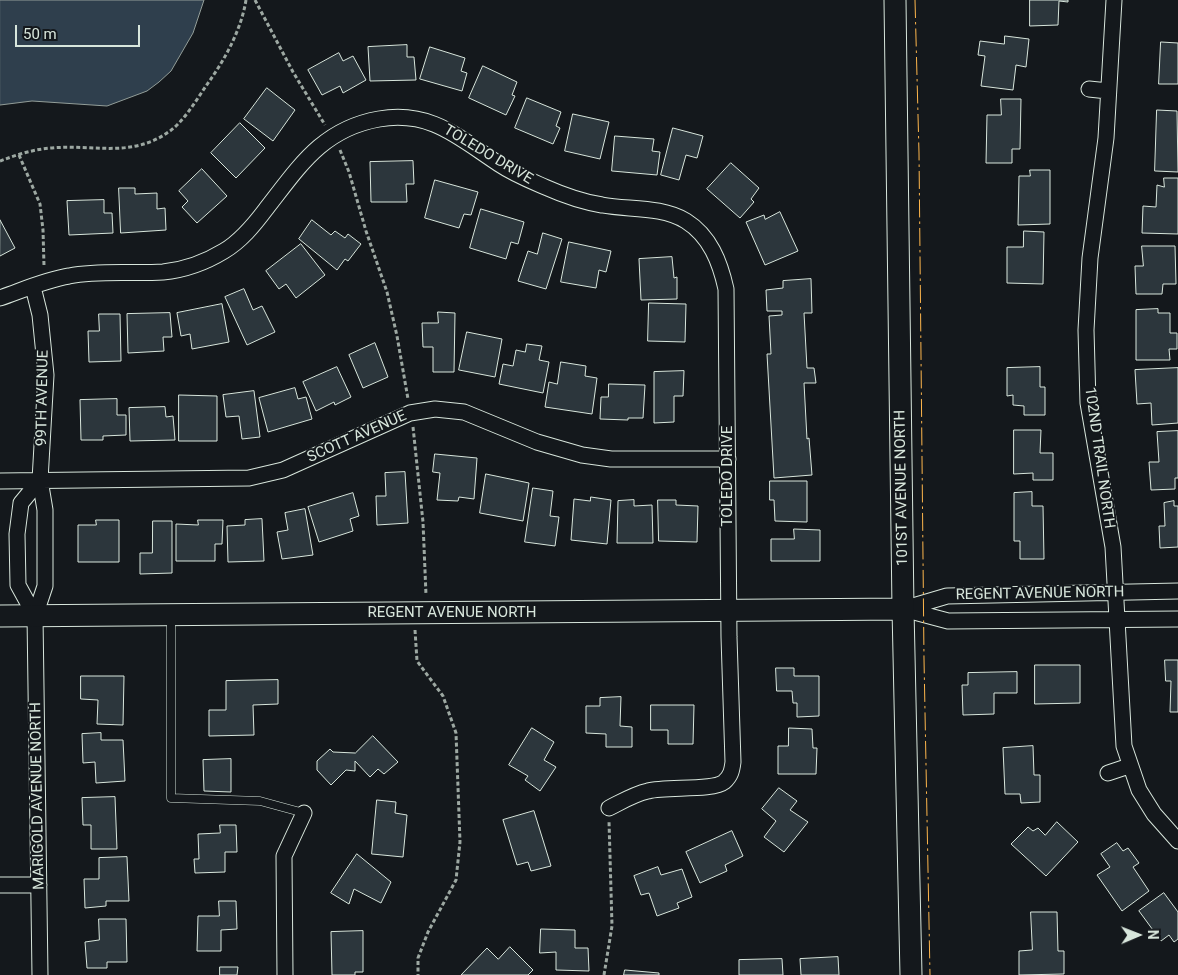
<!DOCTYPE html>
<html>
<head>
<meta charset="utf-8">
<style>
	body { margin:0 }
	#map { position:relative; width:1178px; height:975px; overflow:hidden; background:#14181c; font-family:Roboto,sans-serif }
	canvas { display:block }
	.north { position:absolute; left:1113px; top:910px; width:50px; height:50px; -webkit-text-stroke:4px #14181c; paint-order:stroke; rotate:89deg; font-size:14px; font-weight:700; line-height:20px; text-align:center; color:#d8e6dc }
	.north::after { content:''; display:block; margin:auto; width:18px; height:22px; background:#d8e6dc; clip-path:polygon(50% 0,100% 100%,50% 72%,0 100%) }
	.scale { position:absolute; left:15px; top:25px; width:125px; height:22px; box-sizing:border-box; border:2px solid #d8e6dc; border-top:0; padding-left:6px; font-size:15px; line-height:18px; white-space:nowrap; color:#d8e6dc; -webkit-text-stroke:4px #14181c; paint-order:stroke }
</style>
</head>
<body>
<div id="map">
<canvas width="1178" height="975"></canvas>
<div class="north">N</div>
<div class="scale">50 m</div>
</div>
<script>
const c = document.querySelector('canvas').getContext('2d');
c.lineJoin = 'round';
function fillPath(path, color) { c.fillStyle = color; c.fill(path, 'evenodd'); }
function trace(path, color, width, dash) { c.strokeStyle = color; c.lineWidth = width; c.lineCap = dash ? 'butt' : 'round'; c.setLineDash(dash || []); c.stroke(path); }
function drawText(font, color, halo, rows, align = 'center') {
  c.font = font + ' Roboto,sans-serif'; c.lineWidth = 4; c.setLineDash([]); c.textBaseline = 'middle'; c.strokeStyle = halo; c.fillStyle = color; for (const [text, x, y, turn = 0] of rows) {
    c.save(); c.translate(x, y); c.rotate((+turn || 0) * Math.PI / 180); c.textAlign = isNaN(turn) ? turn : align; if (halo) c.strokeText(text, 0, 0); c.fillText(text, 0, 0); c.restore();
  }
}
const water = new Path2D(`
	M0 0H204L193 33 171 71 159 82 147 91 107 106 32 101 0 105Z`);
fillPath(water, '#2f3f4d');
trace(water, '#939e99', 1);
const building = new Path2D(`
	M1030 0H1068V2L1059 1 1058 25 1030 26Z
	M1005 36 1029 39 1026 67 1016 65 1013 90 981 86 985 56 978 55 980 41 1004 44Z
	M1161 42 1178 43V84H1159Z
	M407 45V57H414L416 80 370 81 368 47Z
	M430 47 465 58 461 71 467 73 462 91 420 79Z
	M339 53 343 61 353 56 366 80 343 93 340 86 322 95 308 70Z
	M483 66 517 82 512 95 515 96 506 115 469 98Z
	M267 88 295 110 273 141 244 119Z
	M527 98 561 112 556 126 560 128 553 144 515 128Z
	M1001 99H1021L1020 149H1012V163H986L987 115H1001Z
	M1157 110 1177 111 1178 172 1155 171Z
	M573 114 609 122 600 159 565 151Z
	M240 123 265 148 236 178 211 153Z
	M673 128 703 136 697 158 686 155 679 180 661 175Z
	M615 136 654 139 652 151 660 152 657 175 612 171Z
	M413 161 414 184H406L407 202H371L370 162Z
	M731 163 759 188 751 199 754 202 740 218 707 189Z
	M202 169 227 196 197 223 182 207 188 201 179 191Z
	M1030 170H1050V224L1018 225 1019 176H1030Z
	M1164 178H1178V234L1142 233 1143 206 1156 207 1157 185 1164 187Z
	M435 180 478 192 471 215 464 214 459 228 425 218Z
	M119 188H135V194L157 193V209L165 208 166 230 121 233Z
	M104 200V213H112L113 233 69 235 67 201Z
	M481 209 524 222 518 244 511 242 506 259 470 248Z
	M780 212 798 251 765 265 746 222 764 215 765 219Z
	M0 220 15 248 0 256Z
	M312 220 331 235 335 231 345 238 348 234 361 244 348 261 345 259 337 270 299 239Z
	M1024 231 1044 232 1043 284 1007 283V247H1023Z
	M543 233 562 239 546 289 518 281 528 251 537 254Z
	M569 242 611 251 606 272 599 270 596 288 561 282Z
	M301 244 325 275 296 298 286 284 279 289 266 271Z
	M1142 246H1175L1176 284H1163L1162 294H1136L1135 266H1143Z
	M672 257 674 278 677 277V299L641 300 639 259Z
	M811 279 812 313H804L807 368H814L816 383H804L807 439 809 438 812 475 774 478 767 354H771L769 316 782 315V311H767L766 290 783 288V281Z
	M244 289 253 310 262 306 275 332 247 345 225 297Z
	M649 303 686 304 685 342 648 341Z
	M222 304 229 342 192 349 190 334 181 336 177 313Z
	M1158 309V313H1170V333H1177V349H1169L1170 360H1136V310Z
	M438 312 455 313 454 372H433V347H423L422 323H438Z
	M170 313 172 337H163L164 351 128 353 127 314Z
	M99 314H120L121 361 89 362 88 331H99Z
	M467 332 502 339 495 377 459 370Z
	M375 343 388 377 363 388 349 355Z
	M527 344 542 346 539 360 549 362 543 393 499 384 503 364 513 366 516 350 525 352Z
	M561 362 586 366 585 376 597 378 592 414 545 407 549 382 557 384Z
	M337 367 351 397 335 405 334 402 316 411 303 382Z
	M1040 367V387H1045V415H1024V406L1013 405V395L1007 396V368Z
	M1178 368V423L1152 425 1151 403 1137 404 1135 370Z
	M684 371 683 396H674V422L654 423V372Z
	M609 384 645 385 643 418H628V420L600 419 601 397H608Z
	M295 388 298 399 306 397 312 419 268 432 259 398Z
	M254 391 260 437 242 439 239 416 226 417 223 395Z
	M179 395 217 396V441H179Z
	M117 399V415H126V435L103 436V440H81L80 400Z
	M165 407 166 417 173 416 175 440 130 441 129 408Z
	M1014 430H1041L1040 453H1053V480H1033V473L1014 474Z
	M1178 431V478H1175V489L1151 490 1149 462H1159L1157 432Z
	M435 454 477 458 474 499 459 497 458 501 437 500 440 473 433 472Z
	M405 472 408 523 377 525 376 496H386L385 473Z
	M486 474 529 483 523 521 480 513Z
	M770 481H807V522L775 521 774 500H770Z
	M533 488 553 491 550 516 559 517 555 546 525 542Z
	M1032 492V506H1043L1044 559H1020V541H1014V493Z
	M353 493 359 516 350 519 353 531 319 542 308 507Z
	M591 497 611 500 607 544 571 540 574 499 590 501Z
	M634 500V506L652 505 653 543H617L618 501Z
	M658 500H676V505L698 506 697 542 659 541Z
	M1174 501V506H1178V547L1160 548 1159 526H1165L1164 503Z
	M305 509 313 555 282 559 277 532 288 530 285 513Z
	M262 519 264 561 228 562 227 526 245 525V520Z
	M96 520H119V562H78V525H96Z
	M198 520H223L222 544H215V561H176V524L198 525Z
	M153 521H172V573L140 574V553H152Z
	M794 529 820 530V561H771V539H794Z
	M1165 660H1178V712H1170L1171 681H1166Z
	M1035 665H1080V703L1035 704Z
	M776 668H794V676H819V716L797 717V703H793L792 691H777Z
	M1017 672V693H994V714L963 715 962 685H968V673Z
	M81 676H124L123 725 97 724 98 700 81 699Z
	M278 680V704L253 705 254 735 209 736V710H226V681Z
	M621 697 620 726 632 727V747H606V734L586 733V706H600V698Z
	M651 705H694L693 744H668V730H651Z
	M532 728 554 742 544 760 556 767 540 791 525 780 528 776 509 765Z
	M789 728 812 729 813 748H817L816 774H778V746H788Z
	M101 733V740H123L125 781 96 783 95 762 83 763 82 734Z
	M373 736 398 762 384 774 378 769 370 777 355 761V771L346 770 331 785 317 770V761L330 749 333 752 355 753Z
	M1033 746 1034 775H1040V802L1021 803 1020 794H1005L1003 748Z
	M231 759V792L204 791 203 760Z
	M779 788 797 801 790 810 808 822 784 852 764 837 776 821 762 809Z
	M115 797 117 849H91V825H83L82 798Z
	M377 800 396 802 395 813 407 815 403 857 372 854Z
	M534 811 551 866 531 871 528 862 517 865 503 820Z
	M1057 822 1078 842 1046 876 1011 844 1028 827 1033 831 1038 828 1045 835Z
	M220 825H236L237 852H225V872L195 873 194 859H199L198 834 220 833Z
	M732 831 743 856 725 865 727 871 700 883 686 852Z
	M1117 843 1123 851 1128 848 1139 863 1133 867 1149 891 1122 911 1097 875 1110 867 1101 854Z
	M357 854 391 882 381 903 354 889 349 904 331 893Z
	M127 857 129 901H106V906L85 908 84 879H99V858Z
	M658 867 661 875 682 869 692 897 677 903 679 908 657 916 649 893 641 895 634 876Z
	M1164 893 1178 912V939L1174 942 1169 935 1161 941 1139 911Z
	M219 901H236L237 929 221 930V951H197L198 916H219Z
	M1031 912H1057L1058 951H1064V974L1019 975V951L1032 950Z
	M99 919H126L127 962H107V968H87L85 942 99 940Z
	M541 929 575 930V948H588L589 971 556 970V952L540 953Z
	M363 931V972H355V975H332L331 932Z
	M510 947 533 970 528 975H461L487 948 498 959Z
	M838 957 839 975H801L800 959Z
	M782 959 783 975H739V960Z
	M220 967H238L237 975H220Z
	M625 970 659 973V975H624Z`);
fillPath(building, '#2c363c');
trace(building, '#d8e6dc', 1);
const lane = new Path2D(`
	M171 617V798L260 801 304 813`);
const street = new Path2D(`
	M1114 0 1106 138 1090 258 1086 330 1088 403 1113 547 1124 746 1139 790 1154 814 1178 841
	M1089 89 1108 91
	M33 287 40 315 46 375 40 480 45 510V586L35 616 40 975
	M0 298C23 290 45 280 69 276 100 270 132 274 163 272 184 270 206 262 224 251 241 241 254 225 266 209 299 167 322 129 379 119 431 110 459 138 499 164 514 174 529 180 545 187 563 195 583 202 602 205 629 210 661 206 686 221 710 236 720 262 726 289L729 637 733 762C732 770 731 776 724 782 713 791 665 786 648 791 634 794 621 802 609 808
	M0 481 249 478 283 470 410 413 435 409 464 412 537 442 582 455 611 459H728
	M903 609 947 596 1178 591
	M903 609 948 621 1178 619
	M35 616 18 585 17 534 21 503 40 480
	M1108 773 1129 766
	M0 885H39
	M285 975 284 856 304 813`);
const secondary = new Path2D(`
	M895 0 903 609 911 975
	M0 616 903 609`);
trace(lane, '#d8e6dc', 9);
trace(street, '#d8e6dc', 17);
trace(secondary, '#d8e6dc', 23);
trace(new Path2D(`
	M255 0 293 72 325 125
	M340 150 349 172 366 231 387 292 397 336 408 399
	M19 155 40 204 43 230 44 266
	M0 161C16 155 34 149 52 148 93 144 130 158 167 133 183 123 195 102 206 86 224 61 241 31 246 0
	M413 427 423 522 426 595
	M415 630 417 661 443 696 456 733 460 842 456 880 428 932 418 958V975
	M604 975 612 926 609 821`), '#9da8a2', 3, [4, 2.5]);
trace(lane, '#14181c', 8);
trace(street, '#14181c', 15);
trace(secondary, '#14181c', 21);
trace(new Path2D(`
	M915 0 919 153 924 659 930 975`), '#ffb74d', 1, [18, 4, 2.5, 4]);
drawText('15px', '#d8e6dc', '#14181c', [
	["TOLEDO DRIVE",488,155,31],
	["99TH AVENUE",43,398,-89],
	["SCOTT AVENUE",357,437,-24],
	["102ND TRAIL NORTH",1099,458,82],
	["TOLEDO DRIVE",728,476,-90],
	["101ST AVENUE NORTH",902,488,-91],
	["REGENT AVENUE NORTH",1040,594,-1],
	["REGENT AVENUE NORTH",452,613],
	["MARIGOLD AVENUE NORTH",38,796,-91]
]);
</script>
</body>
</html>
